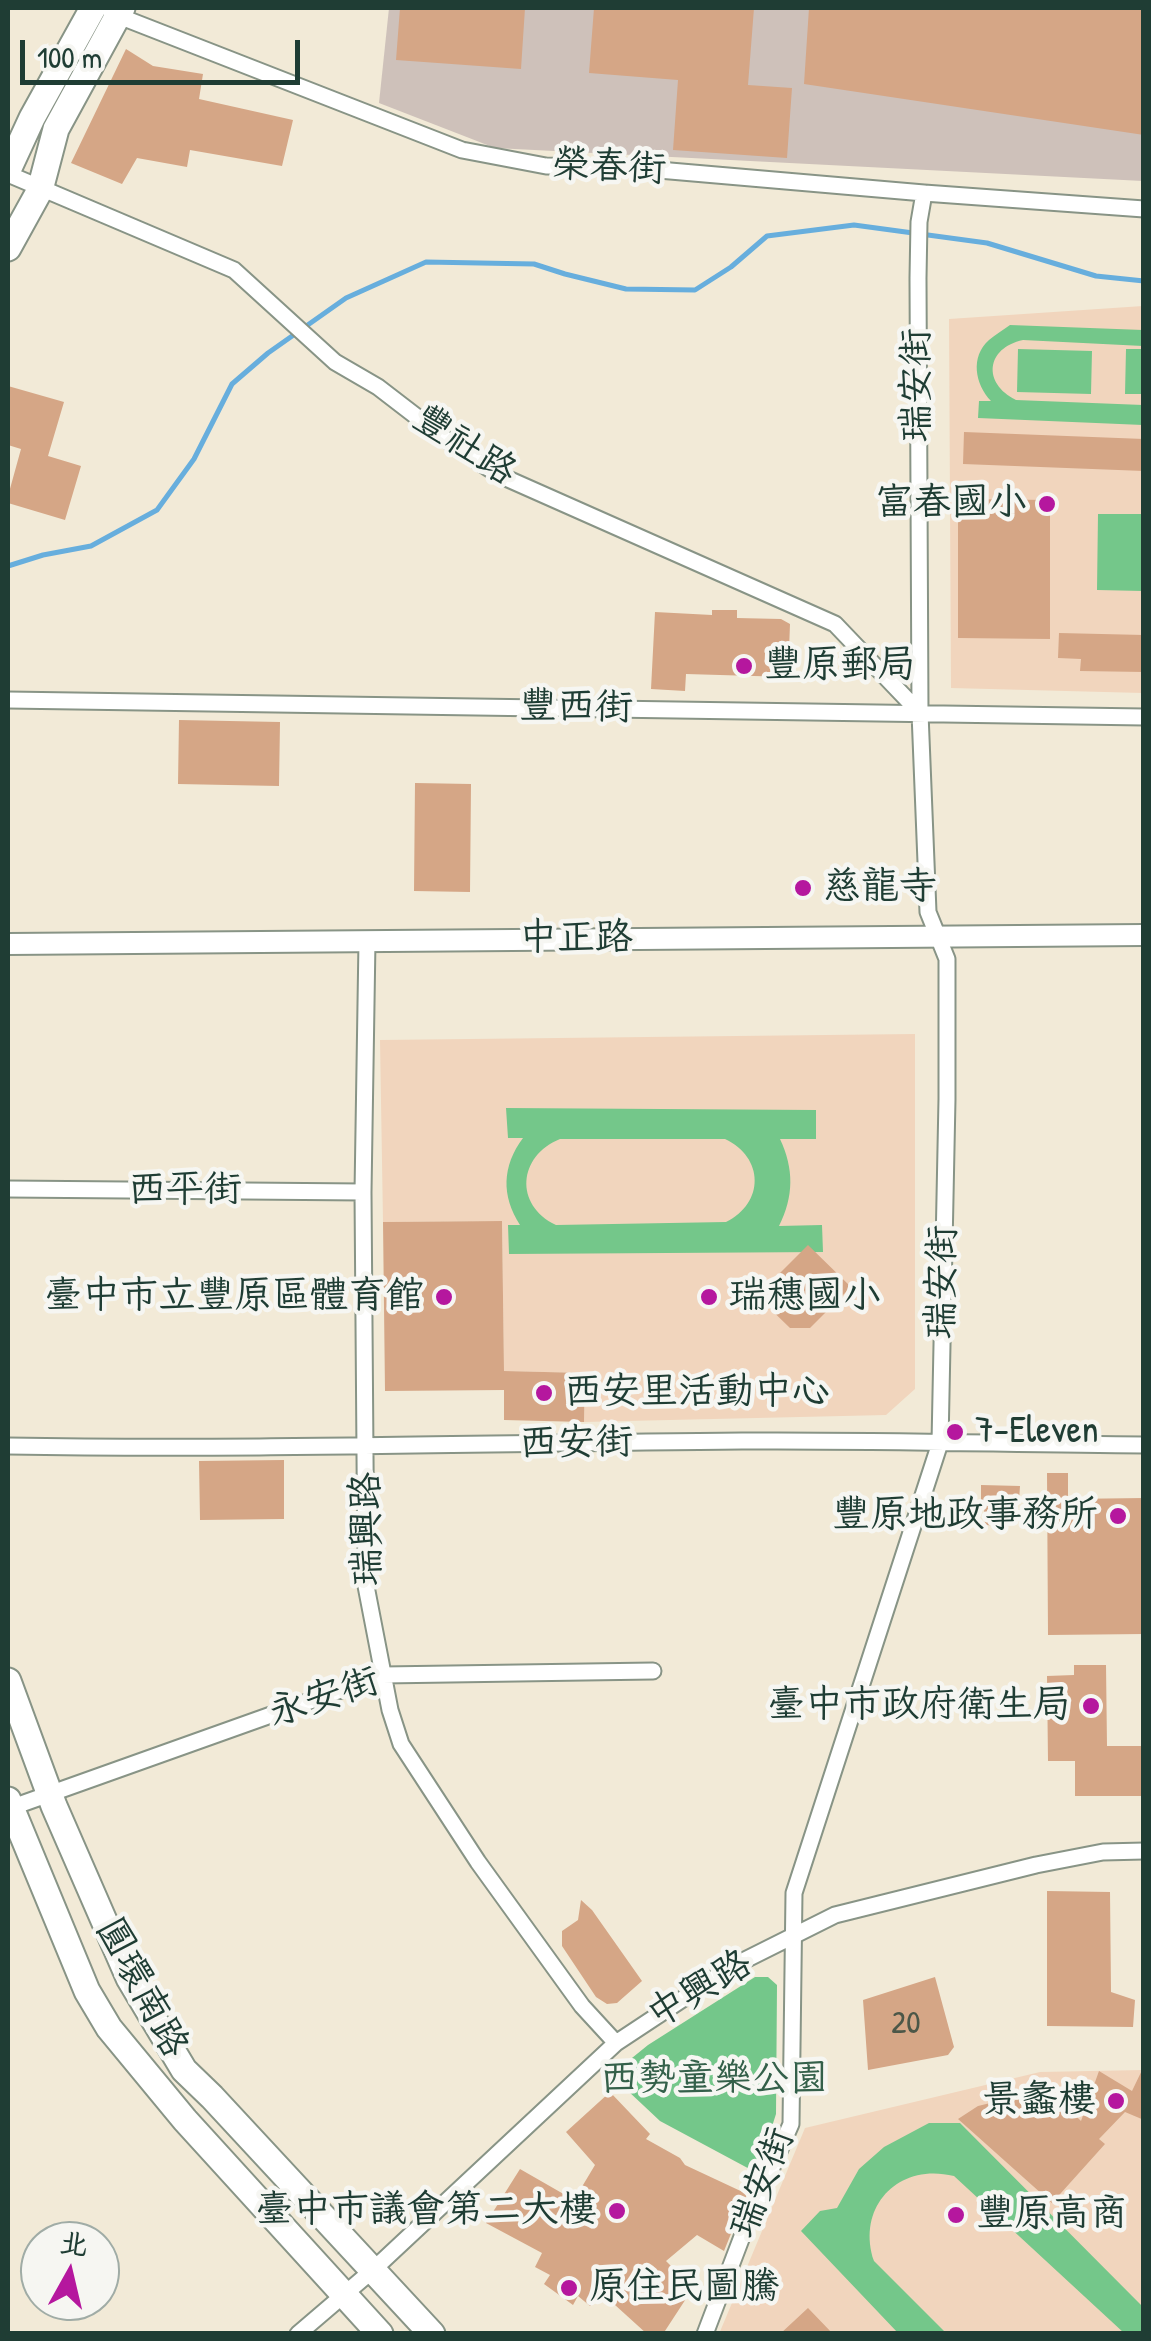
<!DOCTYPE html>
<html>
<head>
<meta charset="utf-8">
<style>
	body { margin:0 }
	#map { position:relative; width:1151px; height:2341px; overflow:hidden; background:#f2ead7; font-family:"Patrick Hand","LXGW WenKai TC",sans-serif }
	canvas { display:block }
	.frame { position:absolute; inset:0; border:10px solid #1f3d34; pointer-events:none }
	.north { position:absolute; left:20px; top:2221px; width:100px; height:100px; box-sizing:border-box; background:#f6f6f2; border:2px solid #a0aca6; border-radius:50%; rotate:8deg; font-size:28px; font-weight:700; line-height:40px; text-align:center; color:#1f3d34 }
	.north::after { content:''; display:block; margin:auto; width:35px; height:45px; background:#b5179e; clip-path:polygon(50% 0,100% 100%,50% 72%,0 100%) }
	.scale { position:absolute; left:20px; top:40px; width:280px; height:45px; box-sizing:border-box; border:5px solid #1f3d34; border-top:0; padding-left:12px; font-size:30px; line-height:35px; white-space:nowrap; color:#1f3d34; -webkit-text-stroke:8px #f6f6f2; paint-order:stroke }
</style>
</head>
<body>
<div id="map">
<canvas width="1151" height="2341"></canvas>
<div class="frame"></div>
<div class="north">北</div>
<div class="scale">100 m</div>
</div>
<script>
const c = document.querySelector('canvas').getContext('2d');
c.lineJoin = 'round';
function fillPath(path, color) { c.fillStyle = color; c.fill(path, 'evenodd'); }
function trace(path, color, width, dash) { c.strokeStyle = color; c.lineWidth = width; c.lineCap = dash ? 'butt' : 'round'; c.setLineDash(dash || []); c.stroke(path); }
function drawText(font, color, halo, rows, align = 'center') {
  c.font = font + ' "Patrick Hand","LXGW WenKai TC",sans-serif'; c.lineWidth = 9; c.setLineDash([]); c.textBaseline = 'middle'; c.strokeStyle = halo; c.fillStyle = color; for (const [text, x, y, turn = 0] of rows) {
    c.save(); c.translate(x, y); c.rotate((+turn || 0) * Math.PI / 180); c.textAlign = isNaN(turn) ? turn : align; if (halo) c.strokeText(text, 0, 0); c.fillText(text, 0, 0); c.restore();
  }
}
fillPath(new Path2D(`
	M1143 306V693L951 688 949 319Z
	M915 1034V1389L886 1415 584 1422 585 1373 504 1371 502 1221 383 1222 380 1040Z
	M1143 2070V2333L719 2334 805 2128 1040 2072Z`), '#f1d5bd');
fillPath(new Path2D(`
	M389 8H1143V181L495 148 379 103Z`), '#cec1ba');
fillPath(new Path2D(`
	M1010 325 1143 330V346L1023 340C986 348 982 383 1016 400L1143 405V425L978 418 979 401H991C975 384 970 357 989 340 995 335 1003 330 1010 325Z
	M1018 349 1092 351 1091 394 1017 392Z
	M1126 349H1143V394H1125Z
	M1098 514H1143V591L1097 590Z
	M506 1108 816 1110V1139H780C794 1169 794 1196 779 1226L822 1225 823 1252 509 1254 508 1225H520C501 1196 502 1166 523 1138H508ZM560 1139H725C764 1157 765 1203 726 1222L556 1225C514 1205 518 1156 560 1139Z
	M755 1977H768L777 1985 776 2114 757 2173 660 2121 611 2075 648 2045Z
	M929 2123H960L1143 2307V2333H1124L954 2176C898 2162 856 2207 874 2261L946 2333H898L801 2231 820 2211 837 2208 859 2169 884 2147Z`), '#74c78a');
trace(new Path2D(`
	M8 566 43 555 91 546 157 510 194 459 232 384 268 353 346 298 426 262 534 264 565 274 626 289 695 290 731 267 767 236 854 225 987 243 1096 276 1144 281`), '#67aedd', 5);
fillPath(new Path2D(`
	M400 8H525L521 69 396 60Z
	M594 8H754L748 85 792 88 787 158 673 150 678 80 589 73Z
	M809 8H1144V135L804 84Z
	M126 49 153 66 203 74 199 99 293 120 282 166 190 150 187 167 137 158 122 184 71 163Z
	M8 386 64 402 48 456 81 466 65 520 8 503V496L21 449 8 445Z
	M964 432 1144 439V471L963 464Z
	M958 499 1050 500V639L958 638Z
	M712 610H737V618L781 619 790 624 788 677 686 674 685 691 651 689 655 612 712 615Z
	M1059 633 1144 635V672L1080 671 1081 659 1058 658Z
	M179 720 280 722 279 786 178 784Z
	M415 783 471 784 470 892 414 891Z
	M502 1221 504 1371 585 1373 584 1422 504 1420V1390L385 1391 383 1222Z
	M808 1245 851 1287 810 1328H790L757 1296Z
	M284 1460V1519L200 1520 199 1461Z
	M1047 1473H1068V1499L1144 1498V1634L1048 1635Z
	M981 1485 1020 1486 1019 1501 1008 1505V1514L1001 1513 1000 1526 985 1525 984 1507H981Z
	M1074 1665H1106L1107 1746H1144V1796H1075V1761H1048L1047 1676 1074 1675Z
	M1047 1891 1110 1892 1111 1992 1135 2000 1133 2027 1047 2026Z
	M581 1900 592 1910 642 1981 617 2003 607 2004 596 1997 562 1946V1931L578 1920Z
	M935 1977 954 2047 948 2055 868 2070 863 2000Z
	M1144 2066V2120L1125 2112 1099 2139 1105 2144 1052 2203 958 2119 978 2106 1048 2089 1081 2121 1099 2071 1132 2091Z
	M610 2092 650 2134 646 2139 680 2158 685 2165 747 2194 724 2251 697 2235 666 2261 693 2288 663 2334H647L604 2295 590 2306 578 2296 573 2305 544 2284 550 2275 535 2267 542 2253 486 2223 520 2169 574 2200 595 2165 566 2132Z
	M808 2308 833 2334H780Z`), '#d5a686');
const minor = new Path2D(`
	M111 13 462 150 546 166 624 167 924 193 1144 209
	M8 174 234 270 335 362 378 387 456 447 499 475 835 624 920 713
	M8 700 1144 717
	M367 941 363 1192 366 1586 390 1710 401 1744 478 1862 582 2006 616 2043
	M8 1189 363 1192
	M8 1446C252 1450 497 1443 742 1441 876 1440 1010 1444 1144 1445
	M10 1808 383 1675 653 1671
	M298 2334 374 2269 616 2043 731 1967 835 1915 1036 1865 1103 1852 1144 1851
	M705 2334 743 2234 791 2124 794 1893 940 1443 947 1099V959L928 912 920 713 918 278 919 222 924 193`);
const tertiary = new Path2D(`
	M8 944 1144 935`);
const primary = new Path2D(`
	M8 170 32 118 93 8
	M8 248 40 190 56 129 122 8
	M8 1681 54 1806 129 1978 184 2070 212 2097 432 2334
	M8 1800 87 1991 109 2028 185 2120 380 2334`);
trace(minor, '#889486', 19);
trace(tertiary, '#889486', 24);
trace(primary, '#889486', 29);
trace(minor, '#fff', 15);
trace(tertiary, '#fff', 20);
trace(primary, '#fff', 25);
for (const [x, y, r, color] of [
	[1047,504,10,"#b5179e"],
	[744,666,10,"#b5179e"],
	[803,888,10,"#b5179e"],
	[444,1297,10,"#b5179e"],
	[709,1297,10,"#b5179e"],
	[544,1393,10,"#b5179e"],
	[955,1432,10,"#b5179e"],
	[1118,1516,10,"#b5179e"],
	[1091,1706,10,"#b5179e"],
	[1116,2101,10,"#b5179e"],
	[617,2211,10,"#b5179e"],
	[956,2215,10,"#b5179e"],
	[569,2288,10,"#b5179e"]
]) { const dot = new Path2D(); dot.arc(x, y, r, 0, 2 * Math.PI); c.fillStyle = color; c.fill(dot); trace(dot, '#f6f6f2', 4); }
drawText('32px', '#4c5748', null, [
	["20",906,2024]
]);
drawText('38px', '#1f3d34', '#f6f6f2', [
	["榮春街",609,168,3],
	["瑞安街",918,385,-90],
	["豐社路",464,446,33],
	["豐西街",576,708,1],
	["中正路",576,939],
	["西平街",185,1191],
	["瑞安街",943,1282,-89],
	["西安街",576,1444,-1],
	["瑞興路",368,1529,-91],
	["永安街",324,1698,-18],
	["圓環南路",141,1988,62],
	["中興路",700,1990,-31],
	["瑞安街",763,2183,-69]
]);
drawText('38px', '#1f3d34', '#f6f6f2', [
	["富春國小",1027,504,"right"],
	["豐原郵局",764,666],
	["慈龍寺",823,888],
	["臺中市立豐原區體育館",424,1297,"right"],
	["瑞穗國小",729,1297],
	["西安里活動中心",564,1393],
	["7-Eleven",975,1432],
	["豐原地政事務所",1098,1516,"right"],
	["臺中市政府衛生局",1071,1706,"right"],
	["景蠡樓",1096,2101,"right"],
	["臺中市議會第二大樓",597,2211,"right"],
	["豐原高商",976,2215],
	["原住民圖騰",589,2288]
], 'left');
drawText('38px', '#34604a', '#f6f6f2', [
	["西勢童樂公園",714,2080]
]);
</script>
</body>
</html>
